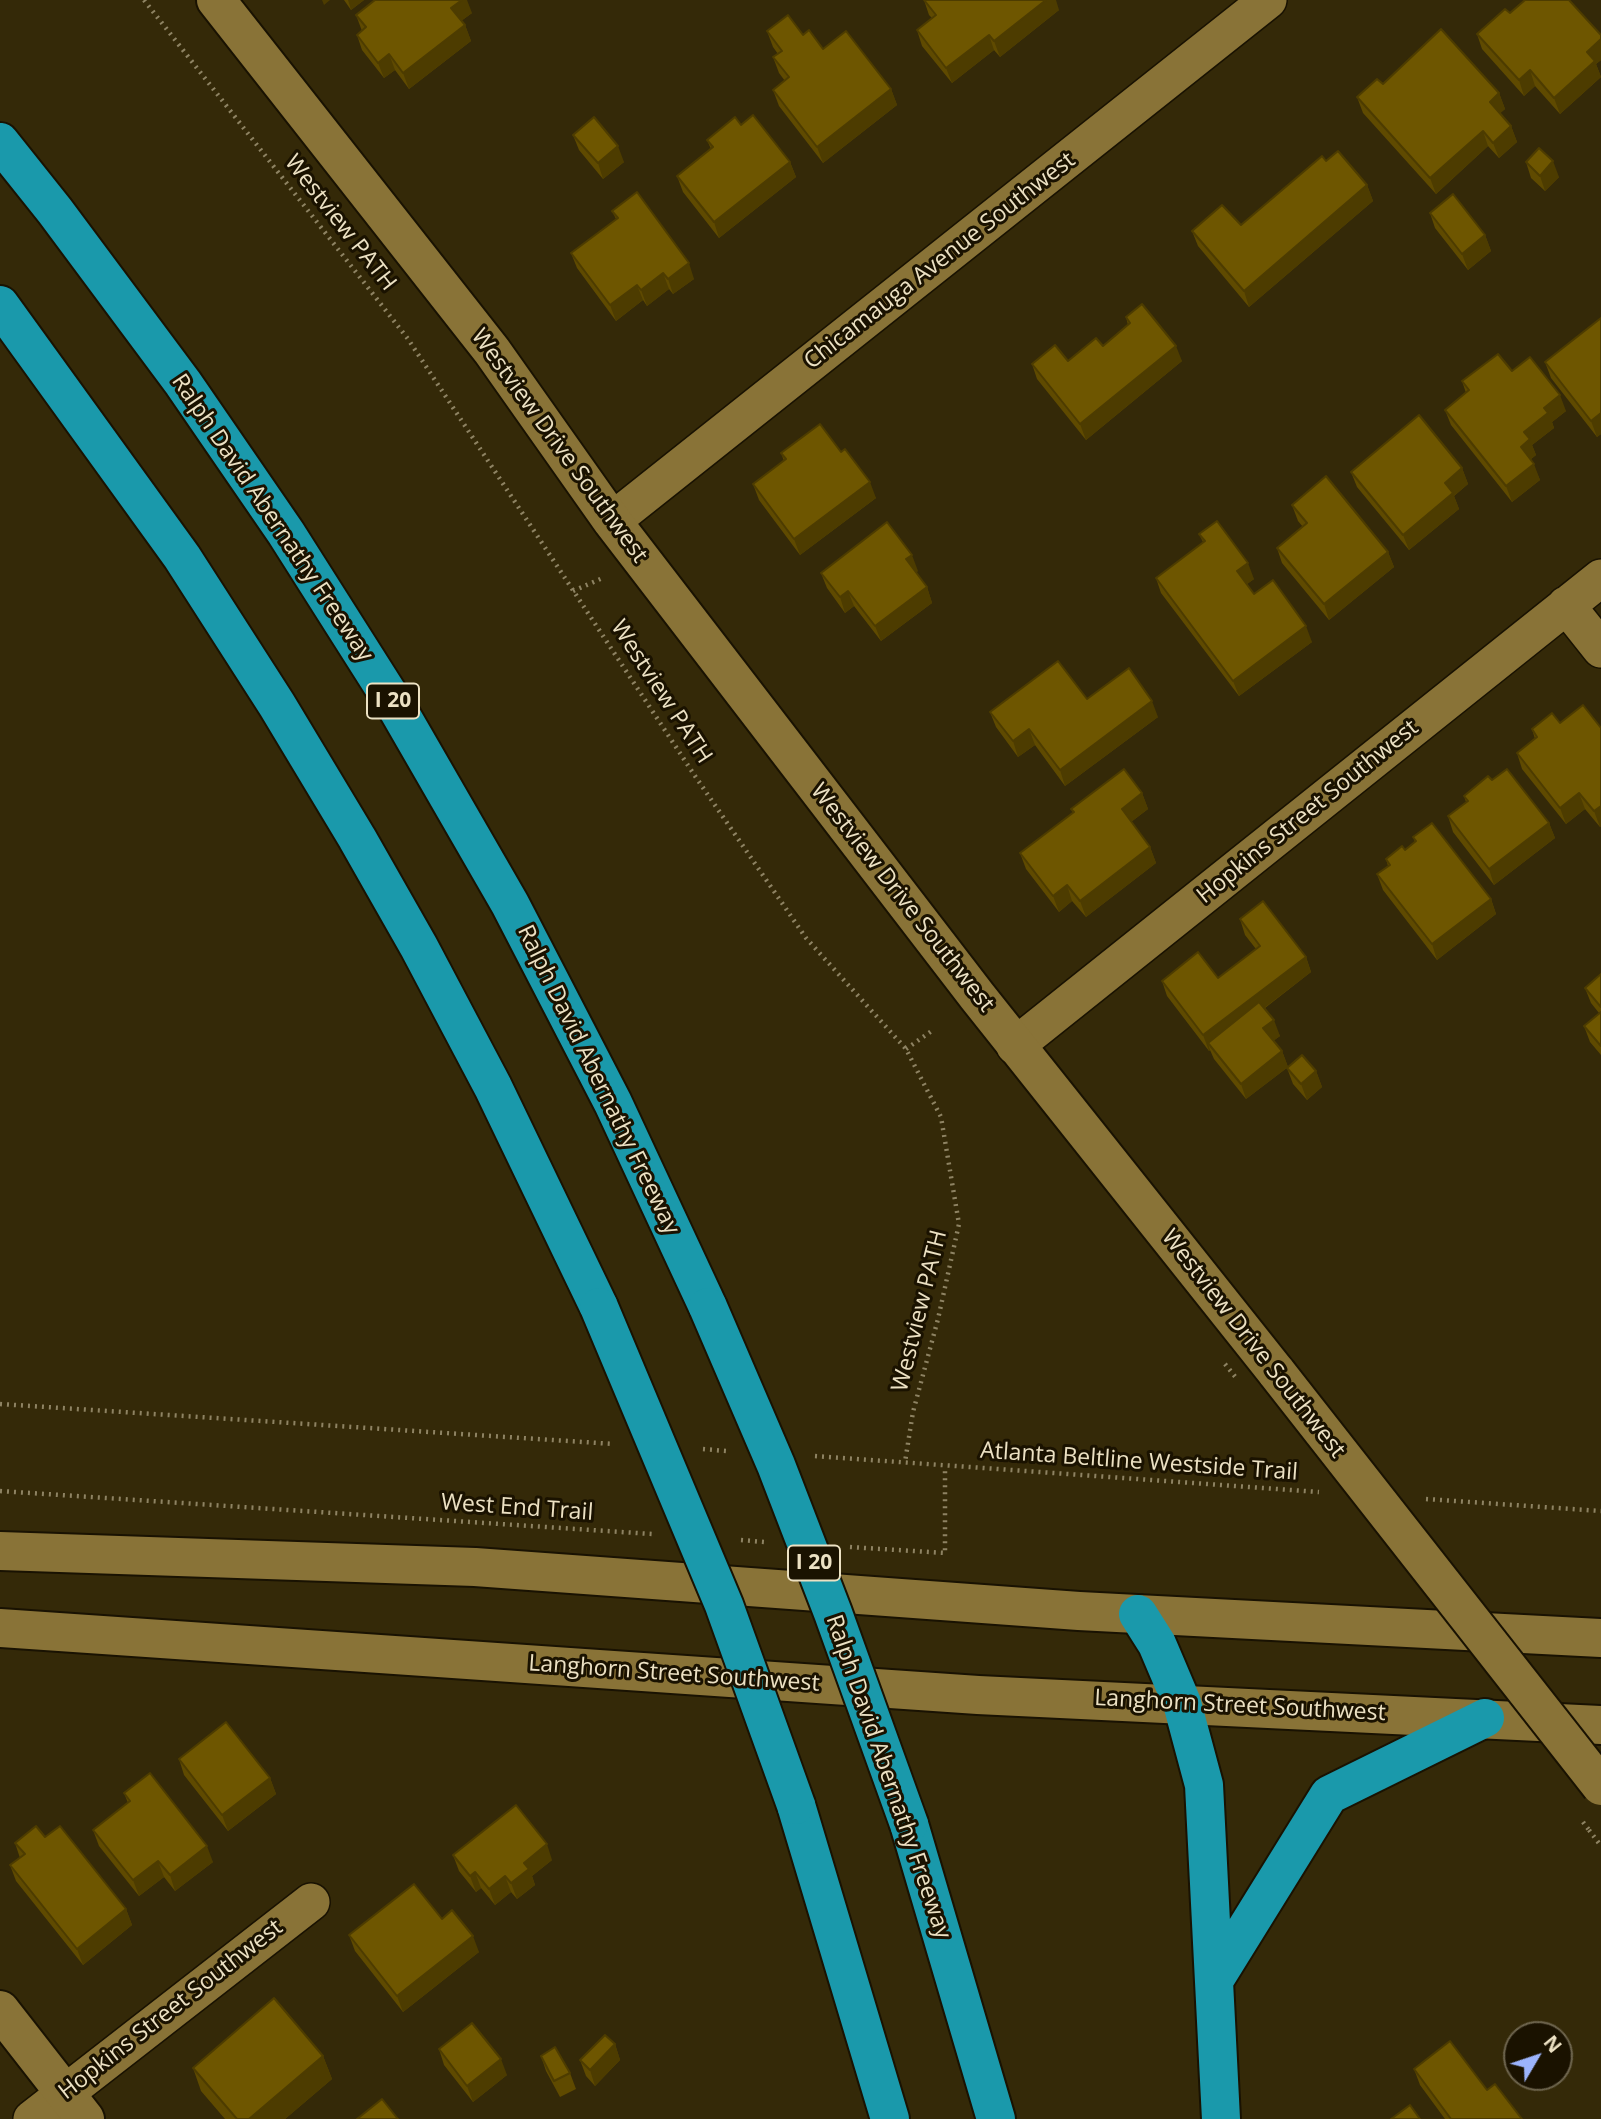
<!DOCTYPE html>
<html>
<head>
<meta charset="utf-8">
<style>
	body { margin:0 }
	#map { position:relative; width:1601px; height:2119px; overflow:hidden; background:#342908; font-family:"Open Sans",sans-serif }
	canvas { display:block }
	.north { position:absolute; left:1503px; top:2021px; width:70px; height:70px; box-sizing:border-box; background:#1a1200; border:2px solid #6e654e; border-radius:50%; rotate:51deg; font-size:19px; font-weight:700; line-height:28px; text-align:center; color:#ece1c3 }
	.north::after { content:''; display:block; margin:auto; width:24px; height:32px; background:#9cb4fd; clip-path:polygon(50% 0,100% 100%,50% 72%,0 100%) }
</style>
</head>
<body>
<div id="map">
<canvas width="1601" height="2119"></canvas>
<div class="north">N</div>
</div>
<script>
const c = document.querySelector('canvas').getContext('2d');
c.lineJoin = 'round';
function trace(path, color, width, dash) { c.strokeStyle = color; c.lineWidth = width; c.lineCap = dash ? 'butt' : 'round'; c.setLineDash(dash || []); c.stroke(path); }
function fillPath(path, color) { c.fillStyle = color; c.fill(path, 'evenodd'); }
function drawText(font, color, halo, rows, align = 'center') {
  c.font = font + ' "Open Sans",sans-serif'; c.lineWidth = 6; c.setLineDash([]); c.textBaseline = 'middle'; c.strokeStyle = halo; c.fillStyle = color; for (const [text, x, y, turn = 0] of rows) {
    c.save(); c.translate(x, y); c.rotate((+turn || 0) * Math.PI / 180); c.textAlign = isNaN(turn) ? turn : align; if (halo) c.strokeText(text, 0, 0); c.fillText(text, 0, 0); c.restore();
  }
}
const minor = new Path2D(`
	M612 521 1268 0
	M1566 605 1601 649
	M1015 1046 1601 578
	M32 2119 311 1902`);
const tertiary = new Path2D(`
	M216 0 492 351 612 521 977 996 1277 1373
	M0 1551 475 1567 1079 1611 1601 1638
	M0 1628 978 1695 1601 1725
	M0 2010 85 2119`);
const motorway = new Path2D(`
	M0 142 55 211 183 383 286 533 397 708 510 904 613 1103 708 1307
	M0 305 182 557 277 705 357 838 419 947 493 1087 599 1307
	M1138 1614 1157 1644 1182 1703 1204 1785 1221 2119
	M796 1805 890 2119
	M909 1824 996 2119
	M1215 1979 1329 1795 1485 1718`);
trace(minor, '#191202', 40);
trace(tertiary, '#191202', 42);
trace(motorway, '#191202', 42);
trace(new Path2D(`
	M144 0 408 339 695 776 806 938 906 1049 941 1117 959 1224 938 1319 913 1412 905 1462
	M573 591 605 577
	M906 1049 933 1030
	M0 1404 614 1444
	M703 1449 726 1451
	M815 1456 1319 1492
	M0 1491 652 1534
	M1426 1499 1601 1511
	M741 1540 764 1542
	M850 1547 945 1553V1467
	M1589 1830 1601 1846`), '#8e8363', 4.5, [2, 5]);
trace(minor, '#897337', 37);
trace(tertiary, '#897337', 38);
trace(motorway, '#1a99ab', 38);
const tertiaryBridge = new Path2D(`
	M1277 1373 1601 1786`);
const motorwayBridge = new Path2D(`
	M599 1307 724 1605 796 1805
	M708 1307 776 1465 833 1613 909 1824`);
trace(tertiaryBridge, '#191202', 42, []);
trace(motorwayBridge, '#191202', 42, []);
trace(new Path2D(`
	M1225 1364 1237 1379
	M1583 1822 1589 1830`), '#8e8363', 4.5, [2, 5]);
trace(tertiaryBridge, '#897337', 38);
trace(motorwayBridge, '#1a99ab', 38);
fillPath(new Path2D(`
	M344 0H364L351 10Z
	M924 0 1059 10 1000 57 994 50 952 83 922 46 917 30 932 18 929 15Z
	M472 13 461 21 465 25 471 41 409 89 395 70 384 78 362 50 357 35 362 31 356 15Z
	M1510 13 1601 35V60L1596 64 1601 77 1560 114 1535 86 1524 96 1482 49 1477 34Z
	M767 31 803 35 823 49 891 89 897 105 823 163 779 106 773 90 785 81 779 73 773 57 778 54 773 47Z
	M1383 84 1499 93 1505 109 1500 113 1511 126 1517 142 1499 158 1488 146 1436 194 1363 113 1357 97Z
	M741 125 790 162 796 177 719 238 683 192 677 176 711 149 707 140Z
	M573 135 624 162 603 179 579 150Z
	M1326 161 1367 185 1373 201 1249 307 1198 246 1192 231 1241 225Z
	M1526 162 1559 177 1545 191 1531 178Z
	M612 211 694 279 673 294 669 289 647 306 643 300 616 321 577 268 571 253 616 219Z
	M1430 213 1485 235 1491 251 1468 270 1435 228Z
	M1126 317 1182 361 1086 440 1037 379 1032 364 1068 361 1103 346 1128 325Z
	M1601 318V434L1597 437 1551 378 1545 362Z
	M1512 371 1566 411 1552 422 1554 428 1532 445 1536 455 1531 459 1540 480 1512 502 1451 425 1445 410 1466 393 1462 381Z
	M841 452 876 498 800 555 759 500 753 484 784 461 781 453Z
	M1462 468 1468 484 1454 496 1459 509 1409 550 1357 487 1351 472Z
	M1292 505 1388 552 1394 567 1329 620 1282 563 1277 548 1303 527 1298 521Z
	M1199 534 1254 579 1247 584 1254 594 1312 642 1239 696 1161 593 1156 578 1203 542Z
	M918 571 916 572 927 587 932 603 881 641 854 606 845 613 827 588 821 573Z
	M1087 699 1158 717 1065 786 1035 745 1018 757 996 727 990 712Z
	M1560 723 1601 728V826L1600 827 1585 809 1566 824 1522 769 1517 753 1535 739 1532 729Z
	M1492 780 1549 823 1555 838 1494 885 1453 832 1448 816 1466 802 1464 796Z
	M1142 793 1148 809 1131 822 1150 847 1156 863 1086 917 1072 901 1059 912 1026 869 1020 853 1073 813 1071 809Z
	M1413 837 1491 899 1496 914 1437 960 1383 890 1377 874 1388 866 1386 859 1405 850 1415 842Z
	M1240 919 1306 957 1311 972 1265 1008 1280 1036 1273 1041 1282 1051 1288 1067 1246 1099 1214 1059 1210 1050 1209 1051 1167 996 1162 981 1218 978 1256 949 1245 935Z
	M1601 974V1055L1590 1042 1584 1026 1599 1013 1591 1003 1585 988Z
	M1287 1068 1316 1071 1322 1087 1307 1100 1293 1084Z
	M179 1759 270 1778 276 1794 228 1831 184 1775Z
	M124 1793 213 1862 175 1891 164 1877 139 1896 99 1846 93 1830 128 1803Z
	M45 1837 126 1909 132 1925 83 1965 16 1881 10 1865 20 1858 15 1843Z
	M453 1855 552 1860 532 1876 535 1885 517 1899 511 1892 495 1905 481 1888 476 1892 459 1871Z
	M442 1919 479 1952 403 2012 355 1951 349 1935Z
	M615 2044 620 2060 595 2086 586 2076 580 2060Z
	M439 2049 507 2075 473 2102 444 2065Z
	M323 2056 332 2079 285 2119H225L201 2091 193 2068Z
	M541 2056 570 2073 576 2089 560 2097 546 2071Z
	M1414 2069 1487 2090 1522 2119H1445L1420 2085Z`), '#5f4a00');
fillPath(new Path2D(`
	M322 0H330L324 5Z
	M348 0H364L351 10Z
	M462 0H467L472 13 457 24 451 8Z
	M1046 0H1056L1059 10 1000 57 994 41Z
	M465 25 471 41 409 89 403 73Z
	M989 35 994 50 952 83 946 68Z
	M1601 39V60L1596 64 1601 77 1560 114 1554 98 1587 52Z
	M389 54 395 70 384 78 378 63Z
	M1530 70 1535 86 1524 96 1519 80Z
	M891 89 897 105 823 163 817 147Z
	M1499 93 1505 109 1495 118 1490 102Z
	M1511 126 1517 142 1499 158 1493 143Z
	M1483 131 1488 146 1436 194 1430 178Z
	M618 146 624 162 603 179 598 163Z
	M1553 161 1559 177 1545 191 1540 176Z
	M790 162 796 177 719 238 714 222Z
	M1367 185 1373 201 1249 307 1244 291Z
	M1485 235 1491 251 1468 270 1462 254Z
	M689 263 694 279 673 294 668 279Z
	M663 273 669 289 647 306 641 290Z
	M637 285 643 300 616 321 610 305Z
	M1176 346 1182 361 1086 440 1080 424Z
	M1560 395 1566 411 1552 422 1554 428 1532 445 1536 455 1526 463 1521 447 1524 432 1544 408Z
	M1601 413V434L1597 437 1591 421Z
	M1534 464 1540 480 1512 502 1506 486Z
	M1462 468 1468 484 1454 496 1459 509 1409 550 1403 535 1445 483Z
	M870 482 876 498 800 555 794 539Z
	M1388 552 1394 567 1329 620 1324 604Z
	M912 555 918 571 912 575 906 559Z
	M1248 563 1254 579 1243 587 1237 571Z
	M927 587 932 603 881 641 875 626Z
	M848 591 854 606 845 613 840 597Z
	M1306 626 1312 642 1239 696 1233 681Z
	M1152 701 1158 717 1065 786 1060 770Z
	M1029 729 1035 745 1018 757 1013 741Z
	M1142 793 1148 809 1127 825 1122 809Z
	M1579 793 1585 809 1566 824 1560 808Z
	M1601 806V826L1600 827 1594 811Z
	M1549 823 1555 838 1494 885 1489 869Z
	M1150 847 1156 863 1086 917 1080 901Z
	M1067 885 1072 901 1059 912 1053 896Z
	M1491 899 1496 914 1437 960 1432 944Z
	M1306 957 1311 972 1212 1048 1208 1043 1210 1050 1209 1051 1203 1035Z
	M1274 1020 1280 1036 1269 1044 1263 1028Z
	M1282 1051 1288 1067 1246 1099 1241 1084Z
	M1316 1071 1322 1087 1307 1100 1301 1084Z
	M270 1778 276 1794 228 1831 222 1815Z
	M547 1844 552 1860 532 1876 535 1885 517 1899 511 1883 524 1863Z
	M207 1846 213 1862 175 1891 170 1875Z
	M158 1861 164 1877 139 1896 133 1880Z
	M475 1872 481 1888 476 1892 470 1876Z
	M505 1876 511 1892 495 1905 489 1889Z
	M126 1909 132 1925 83 1965 77 1949Z
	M473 1936 479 1952 403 2012 397 1996Z
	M615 2044 620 2060 595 2086 590 2070Z
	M323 2056 332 2079 285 2119H249Z
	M501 2059 507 2075 473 2102 467 2086Z`), '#4d3c00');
const building = new Path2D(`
	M375 0H462L451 8 465 25 403 73 389 54 378 63 357 35 366 27 356 15Z
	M924 0H1046L994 41 989 35 946 68 917 30 936 15Z
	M1525 0H1569L1601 35V39L1587 52 1595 61 1554 98 1530 70 1519 80 1477 34 1505 9 1510 13Z
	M788 15 803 35 809 30 823 49 846 31 891 89 817 147 773 90 789 77 773 57 782 51 767 31Z
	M1441 29 1499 93 1490 102 1511 126 1493 143 1483 131 1430 178 1357 97 1377 79 1383 84Z
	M753 115 790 162 714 222 677 176 713 147 707 140 735 117 741 125Z
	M594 117 618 146 598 163 573 135Z
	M1539 148 1553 161 1540 176 1526 162Z
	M1338 151 1367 185 1244 291 1192 231 1222 205 1241 225 1322 156 1326 161Z
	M637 192 689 263 668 279 663 273 641 290 637 285 610 305 571 253 618 218 612 211Z
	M1453 194 1485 235 1462 254 1430 213Z
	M1142 304 1176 346 1080 424 1032 364 1055 345 1068 361 1096 338 1103 346 1130 323 1126 317Z
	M1601 318V413L1591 421 1545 362Z
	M1498 354 1512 371 1530 357 1560 395 1544 408 1548 413 1524 432 1530 439 1521 447 1534 464 1506 486 1445 410 1469 390 1462 381Z
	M1419 415 1462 468 1445 483 1453 493 1403 535 1351 472Z
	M820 424 841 452 845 449 870 482 794 539 753 484 786 459 781 453Z
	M1326 476 1388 552 1324 604 1277 548 1307 523 1292 505Z
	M1217 521 1248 563 1237 571 1254 594 1273 580 1306 626 1233 681 1156 578 1205 541 1199 534Z
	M887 522 912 555 906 559 927 587 875 626 848 591 840 597 821 573Z
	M1058 661 1087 699 1129 668 1152 701 1060 770 1029 729 1013 741 990 712Z
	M1583 705 1601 728V806L1594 811 1579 793 1560 808 1517 753 1537 737 1532 729 1552 713 1560 723Z
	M1124 769 1142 793 1122 809 1150 847 1080 901 1067 885 1053 896 1020 853 1074 812 1071 809Z
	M1507 769 1549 823 1489 869 1448 816 1468 801 1464 796 1488 776 1492 780Z
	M1432 823 1491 899 1432 944 1377 874 1390 865 1386 859 1402 846 1405 850 1416 841 1413 837Z
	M1263 901 1306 957 1203 1035 1162 981 1198 952 1218 978 1260 946 1240 919Z
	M1601 974V1007L1585 988Z
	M1259 1002 1274 1020 1263 1028 1282 1051 1241 1084 1208 1043Z
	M1601 1012V1046L1584 1026Z
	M1302 1055 1316 1071 1301 1084 1287 1068Z
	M226 1722 270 1778 222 1815 179 1759Z
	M150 1773 207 1846 170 1875 158 1861 133 1880 93 1830 130 1801 124 1793Z
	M516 1805 547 1844 524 1863 529 1869 511 1883 505 1876 489 1889 475 1872 470 1876 453 1855Z
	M36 1826 45 1837 60 1826 126 1909 77 1949 10 1865 25 1854 15 1843Z
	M414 1884 442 1919 452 1910 473 1936 397 1996 349 1935Z
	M274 1998 323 2056 249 2119H237L193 2068Z
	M472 2023 501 2059 467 2086 439 2049Z
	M605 2035 615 2044 590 2070 580 2060Z
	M1450 2041 1487 2090 1495 2084 1522 2119H1451L1414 2069Z
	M555 2047 570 2073 554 2081 541 2056Z
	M382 2099 398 2119H357Z
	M1410 2105 1420 2119H1391Z`);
fillPath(building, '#6e5600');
trace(building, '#4d3c00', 2);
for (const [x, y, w] of [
	[393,701,52],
	[814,1563,52]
]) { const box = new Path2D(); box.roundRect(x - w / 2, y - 17.5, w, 35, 5); c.fillStyle = '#1a1200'; c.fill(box); trace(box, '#ece1c3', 2); }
drawText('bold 21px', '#ece1c3', null, [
	["I 20",393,701],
	["I 20",814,1563]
]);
drawText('23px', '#ece1c3', '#1a1200', [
	["Westview PATH",340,223,52],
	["Chicamauga Avenue Southwest",940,261,-38],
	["Westview Drive Southwest",559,446,54],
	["Ralph David Abernathy Freeway",272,518,56],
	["Westview PATH",661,692,57],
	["Hopkins Street Southwest",1308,812,-39],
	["Westview Drive Southwest",902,898,52],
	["Ralph David Abernathy Freeway",598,1080,64],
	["Westview PATH",920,1311,-76],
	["Westview Drive Southwest",1253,1344,52],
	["Atlanta Beltline Westside Trail",1139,1462,4],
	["West End Trail",517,1508,4],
	["Langhorn Street Southwest",674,1674,4],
	["Langhorn Street Southwest",1240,1706,3],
	["Ralph David Abernathy Freeway",888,1777,71],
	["Hopkins Street Southwest",171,2010,-38]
]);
</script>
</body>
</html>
